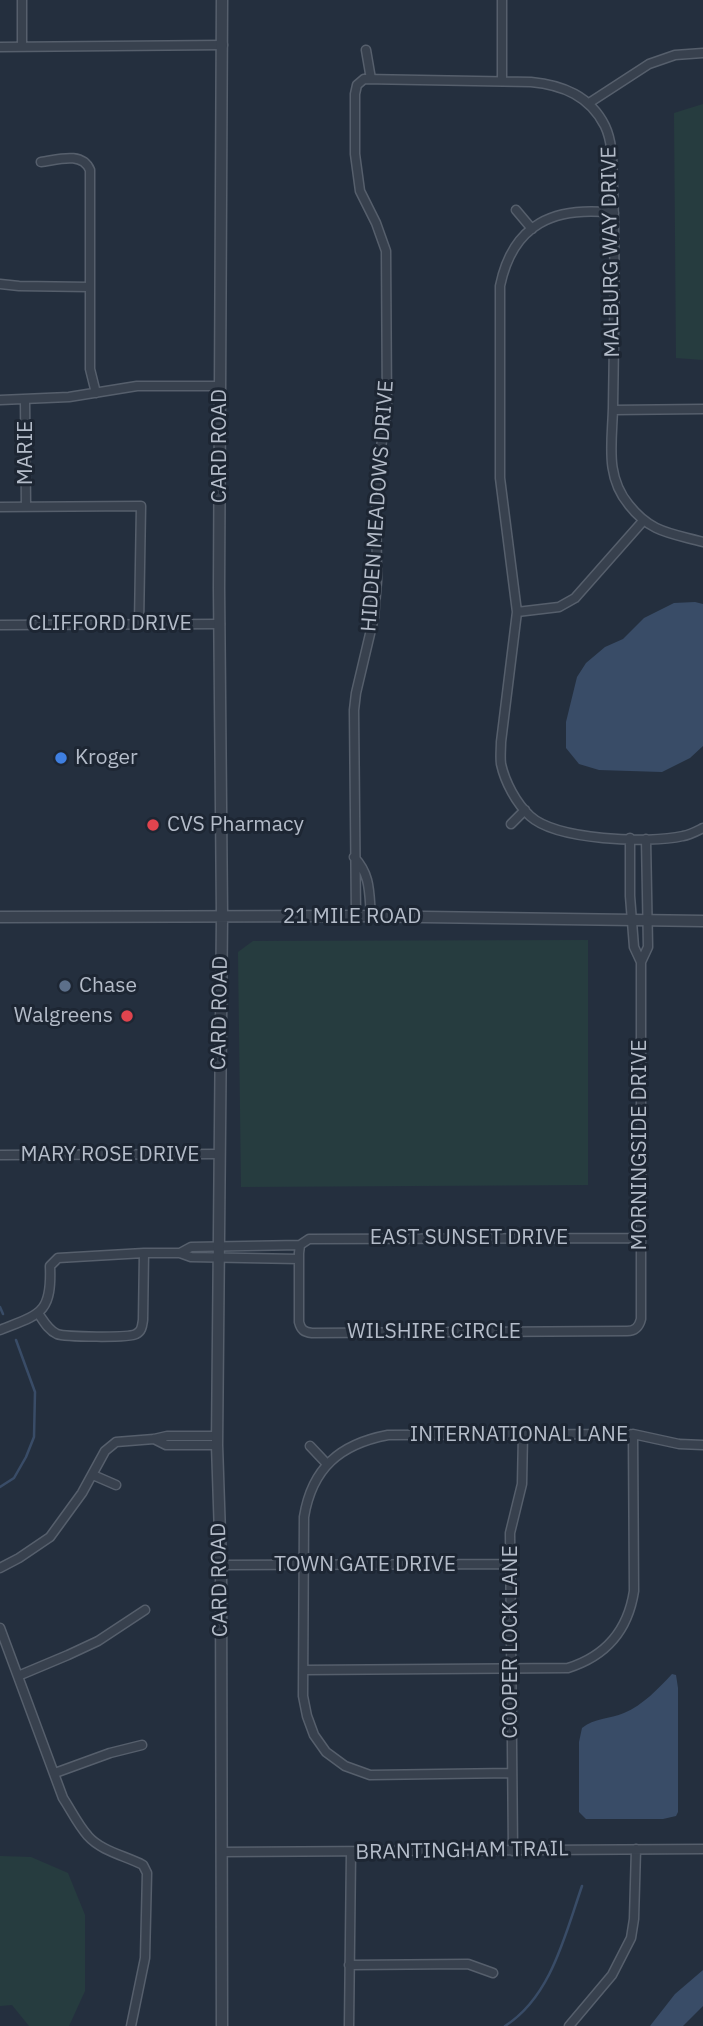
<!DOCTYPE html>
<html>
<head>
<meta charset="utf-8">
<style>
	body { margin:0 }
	canvas { display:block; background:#242f3e }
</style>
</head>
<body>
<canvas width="703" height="2026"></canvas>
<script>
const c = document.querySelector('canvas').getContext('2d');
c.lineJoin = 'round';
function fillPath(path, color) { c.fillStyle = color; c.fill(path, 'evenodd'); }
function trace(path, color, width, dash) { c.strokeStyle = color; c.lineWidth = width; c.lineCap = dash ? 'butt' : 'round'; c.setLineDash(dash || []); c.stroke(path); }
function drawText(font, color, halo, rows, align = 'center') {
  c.font = font + ' "IBM Plex Sans",sans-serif'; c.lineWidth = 6; c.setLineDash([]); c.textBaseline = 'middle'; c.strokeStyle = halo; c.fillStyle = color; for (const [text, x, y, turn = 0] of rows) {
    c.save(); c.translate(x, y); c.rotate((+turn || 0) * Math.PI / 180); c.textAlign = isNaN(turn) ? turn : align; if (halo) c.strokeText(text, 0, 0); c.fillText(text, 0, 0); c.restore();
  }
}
fillPath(new Path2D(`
	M703 104V360L676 358 674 113Z
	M588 940V1185L241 1187 238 952 253 941Z
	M0 1856 31 1857 68 1873 85 1915V1991L69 2026H29L12 2005 0 2006Z`), '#263c3f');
fillPath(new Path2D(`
	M695 602 703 604V746L690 758 662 772 599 770 579 764 566 748V722L577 677 586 663 605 647 623 639 644 618 674 603Z
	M672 1674 676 1675 678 1688V1812L676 1816 663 1819H586L579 1812V1742L582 1728C594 1718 610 1719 624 1713 643 1705 658 1689 672 1674Z
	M703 1970V2006L683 2026H650L675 1994Z`), '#394c67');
trace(new Path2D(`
	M0 1307 3 1314
	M0 1487 14 1478 26 1457 34 1437 35 1392 16 1340
	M505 2026C551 1997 565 1935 582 1886`), '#394c67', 2.5);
const minor = new Path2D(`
	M22 0V47
	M502 0V81
	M0 47 223 45
	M366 50 371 79
	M589 103 649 64 675 55 703 53
	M41 162C57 160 82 151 90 170V369L96 393
	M516 210 532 229
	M614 213C555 206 513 223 500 286V478L517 612 501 742C501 749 500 757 501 764 505 782 516 803 530 816 556 840 648 844 683 836 690 835 697 831 703 828
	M0 284 19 286 90 287
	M0 400 69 397 137 386H220
	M25 400 26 507
	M613 410 703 409
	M0 507 141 506 139 624
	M517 612 559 607 575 598 643 521
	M0 625 220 624
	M511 824 525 810
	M630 838V896L634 947 641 962V1319C639 1327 635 1331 627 1331L312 1333C304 1332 301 1330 299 1322V1253L300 1245 309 1239 640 1238
	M354 857C371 875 369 893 371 916
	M356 916 354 710 356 693 374 617 377 581 376 477 387 411 386 251 376 223 360 191 355 154V94L357 85 364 79 531 82C563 85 590 96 605 126 614 145 612 169 613 189 616 262 614 336 613 408 612 444 605 476 629 505 651 533 671 533 703 542
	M641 962 648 947 646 839
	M0 1155 219 1154
	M180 1253 191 1247 300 1245
	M38 1313C43 1320 48 1330 57 1334 65 1337 129 1338 136 1334 142 1331 142 1326 143 1320L144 1253
	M0 1330C40 1314 52 1314 50 1266L58 1258 144 1253H180L191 1257 299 1259
	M154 1439 166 1445H217
	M310 1446 327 1464
	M93 1475 116 1485
	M221 1565 510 1564
	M0 1568 19 1558 50 1537 82 1493 105 1451 116 1442 154 1439 167 1436H217
	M0 1628 63 1798C71 1810 78 1825 88 1836 101 1851 126 1856 143 1865L147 1873 145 1958 131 2026
	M304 1670 568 1668C606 1656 628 1630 634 1591L633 1434
	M18 1676 68 1655 98 1641 145 1610
	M55 1773 110 1753 142 1745
	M511 1773 370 1775 345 1766 326 1752 314 1735 307 1716 303 1696 304 1517C312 1468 340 1444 388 1435L633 1434 679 1444 703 1445
	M513 1851 510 1533 522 1484 523 1434
	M221 1852 703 1849
	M349 1965 468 1964 493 1973
	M349 2026 351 1853
	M569 2026 612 1975 631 1938 634 1919 636 1849`);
const tertiary = new Path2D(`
	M0 917 356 916 703 921
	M222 2026 221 1565 217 1445 222 916 219 588 222 0`);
trace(minor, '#565f6c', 11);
trace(tertiary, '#565f6c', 13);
trace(minor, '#38414e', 8);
trace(tertiary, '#38414e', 10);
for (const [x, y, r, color] of [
	[61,758,7,"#3f7fe0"],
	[153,825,7,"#e0444e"],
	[65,986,7,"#5c6f8a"],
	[127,1016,7,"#e0444e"]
]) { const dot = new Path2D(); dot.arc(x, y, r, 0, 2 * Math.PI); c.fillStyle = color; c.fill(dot); trace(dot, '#1d2633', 2.5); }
drawText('21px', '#b4bcc9', '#1d2633', [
	["MALBURG WAY DRIVE",611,252,-91],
	["CARD ROAD",220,446,-90],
	["MARIE",26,453,-90],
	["HIDDEN MEADOWS DRIVE",378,506,-86],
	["CLIFFORD DRIVE",110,624],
	["21 MILE ROAD",352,917],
	["CARD ROAD",220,1013,-89],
	["MORNINGSIDE DRIVE",640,1145,-90],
	["MARY ROSE DRIVE",110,1155],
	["EAST SUNSET DRIVE",469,1238],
	["WILSHIRE CIRCLE",434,1332],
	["INTERNATIONAL LANE",519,1435],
	["TOWN GATE DRIVE",365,1565],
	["CARD ROAD",220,1580,-91],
	["COOPER LOCK LANE",511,1642,-90],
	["BRANTINGHAM TRAIL",462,1851,-1]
]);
drawText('21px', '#b4bcc9', '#1d2633', [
	["Kroger",75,758],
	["CVS Pharmacy",167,825],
	["Chase",79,986],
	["Walgreens",113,1016,"right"]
], 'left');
</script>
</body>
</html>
